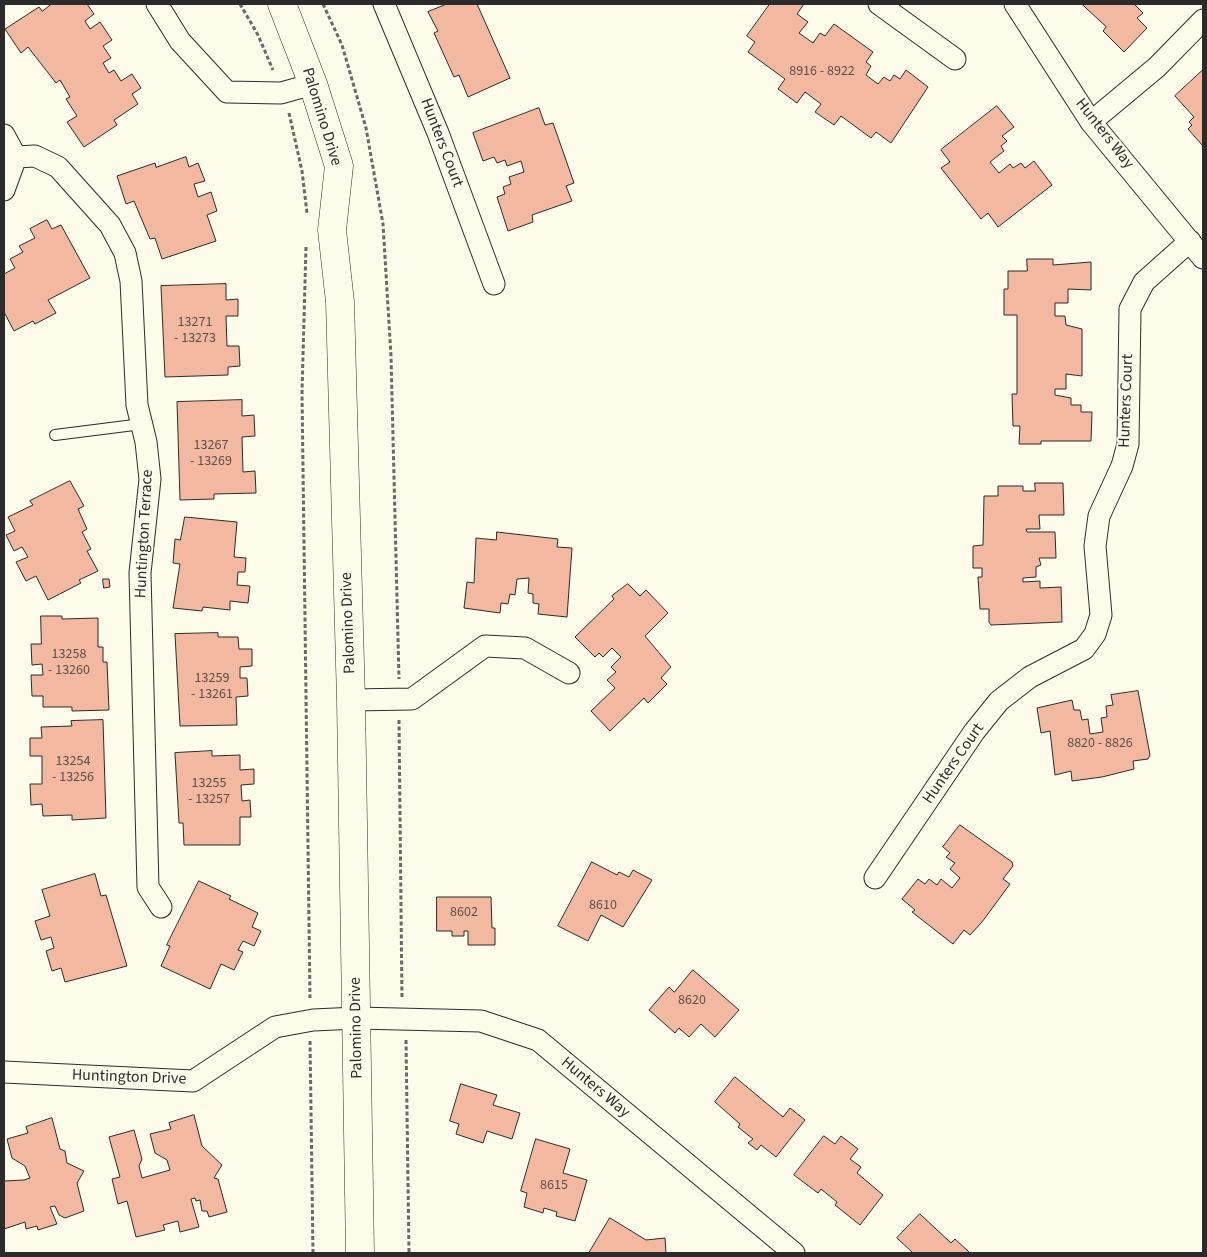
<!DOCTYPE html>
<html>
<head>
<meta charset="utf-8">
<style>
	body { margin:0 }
	#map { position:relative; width:1207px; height:1257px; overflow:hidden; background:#fdfbea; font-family:"Source Sans 3",sans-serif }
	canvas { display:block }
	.frame { position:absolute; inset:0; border:5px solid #2b2b2b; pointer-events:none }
</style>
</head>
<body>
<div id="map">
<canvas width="1207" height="1257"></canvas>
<div class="frame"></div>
</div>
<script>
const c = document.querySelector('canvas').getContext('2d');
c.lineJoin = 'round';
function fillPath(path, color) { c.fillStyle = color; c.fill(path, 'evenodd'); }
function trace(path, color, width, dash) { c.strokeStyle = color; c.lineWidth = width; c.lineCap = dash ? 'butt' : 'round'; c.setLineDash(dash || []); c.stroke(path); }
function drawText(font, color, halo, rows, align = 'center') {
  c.font = font + ' "Source Sans 3",sans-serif'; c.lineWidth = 4; c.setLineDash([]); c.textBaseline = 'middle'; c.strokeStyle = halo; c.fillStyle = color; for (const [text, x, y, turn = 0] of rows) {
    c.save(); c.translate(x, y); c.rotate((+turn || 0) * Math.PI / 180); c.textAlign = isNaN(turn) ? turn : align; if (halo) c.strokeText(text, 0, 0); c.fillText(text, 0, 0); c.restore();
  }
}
const building = new Path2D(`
	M52 4H87L94 14 85 21 90 29 100 22 112 40 103 46 111 58 103 63 109 73 114 70 121 81 132 74 141 88 132 94 138 104 114 120 117 125 84 147 67 122 77 116 66 99 70 97 60 80 56 83 28 47 21 53 5 29 39 7 42 11Z
	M447 4H477L510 78 468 97 459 75 454 77 434 33 438 31 428 12Z
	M770 4H804L797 14 808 22 799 33 813 43 820 33 825 36 834 24 873 52 866 62 871 66 866 75 878 84 884 77 890 81 894 75 900 79 906 70 928 87 891 143 876 132 871 138 841 116 834 125 815 112 821 104 805 92 797 103 778 89 785 79 748 52 755 42 747 36Z
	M1082 4H1134L1143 13 1137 18 1147 28 1124 52 1103 31 1106 27Z
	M1203 70V146L1188 129 1192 125 1189 122 1194 117 1175 96Z
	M997 106 1014 127 1002 136 1007 141 1001 146 1004 151 990 162 999 173 1010 164 1013 168 1021 163 1025 168 1034 161 1052 185 998 227 988 213 981 219 941 168 950 162 941 150Z
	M539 108 545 125 553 123 574 183 566 186 572 201 532 215 533 222 508 231 497 197 505 194 503 187 511 184 509 177 524 172 521 161 507 166 505 160 497 163 494 157 483 161 473 133Z
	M186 157 189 167 198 163 205 181 194 184 198 197 211 192 217 211 207 215 216 241 162 259 155 238 150 239 134 201 126 204 117 176 155 163 156 167Z
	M47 220 52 229 61 225 90 278 48 300 56 313 35 324 33 321 14 331 4 312V274L15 268 10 259 23 252 19 246 35 238 30 229Z
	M1027 259H1053V265L1091 262V290L1068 289V303H1055V316H1065L1066 325 1082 329V376L1066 374V389H1055V395L1071 398V405H1081V412H1092L1091 441H1041V444H1019L1020 426H1013L1012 394H1017V315H1004V289H1008V271H1027Z
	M226 284V300L238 299V316H226L227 346H239L240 366 228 367V375L165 377 161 286Z
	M242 400V416L254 415 255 436 242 437 243 472 255 471 256 493 214 494V499L180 500 177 402Z
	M70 481 84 506 78 509 87 529 82 532 91 549 87 551 98 571 79 580 81 583 48 600 36 576 26 581 16 562 28 557 22 547 14 551 6 535 15 531 8 517 33 505 30 501Z
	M1035 483H1063L1064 515H1039L1040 529H1026L1027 532H1055L1056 558H1039L1041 565 1036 567V577L1023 578V582L1040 581V588L1061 587 1062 622 991 625 989 622V609H980L978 577H982V568H973V546L983 545 984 496H998V486H1023V491H1035Z
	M185 517 237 522 234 557 246 558 245 572H238L237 585 250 586 248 603 230 601V610L203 607 202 611 173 608 180 564 173 563 175 539 180 540Z
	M497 532 558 539 557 547 572 548 567 617 538 614 539 604 533 603V594L528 593 529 578 517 579 515 595 510 594 508 604 501 603 500 613 464 608 467 582 474 583 476 538 496 540Z
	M103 579H109L110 587 104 588Z
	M628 584 640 596 646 590 668 613 645 636 671 667 661 678 667 684 648 703 644 698 610 731 591 711 615 688 607 680 616 672 611 667 621 657 612 648 603 657 599 653 595 657 575 637 614 599 612 596Z
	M41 616H62V619L98 618V647H103V662H107L109 710 72 711V707H43V696H32L31 675H43L42 664 32 665 31 644H41Z
	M218 633V637H238L239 649H252V666L240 667V678H247L248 696 236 697 237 725 180 726 175 634Z
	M1138 691 1150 755 1148 759 1133 761 1134 769 1102 777 1072 781 1071 771 1055 775 1050 731 1041 733 1037 708 1072 700 1074 710H1080L1082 720 1088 719 1090 734 1103 732 1101 718 1107 717 1106 706 1113 705 1111 695Z
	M103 720 106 818 72 820V815L43 816 42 804 31 805 30 784H42V756H30V738H42L41 727 72 726 71 721Z
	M212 751V756L240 755V770L254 769V784L241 785 242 801 250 800 251 817H240V845H184L183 823H179L175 753Z
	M960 825 1012 862 1013 866 1003 879 1010 884 982 922 970 935 964 930 953 944 912 912 915 910 902 899 918 879 925 884 929 879 937 885 941 879 952 888 960 878 950 869 955 863 946 857 950 853 943 847Z
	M592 862 617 875 619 872 629 877 633 870 652 880 623 927 601 915 588 941 558 926Z
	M95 874 101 896 106 895 127 966 65 982 61 968 52 971 46 951 54 948 51 937 41 940 35 921 50 916 42 890Z
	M199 881 231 896 229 899 258 913 252 927 261 931 254 946 243 941 238 950 243 952 234 970 221 964 210 989 161 966 170 946 167 945Z
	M437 897H491L492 928H495V945H468V931H464V936H452V931H437Z
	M693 970 739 1010 715 1037 701 1024 689 1037 679 1028 675 1033 649 1010 669 987 674 992Z
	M735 1077 783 1117 790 1108 805 1120 776 1157 761 1145 757 1150 748 1143 753 1139 738 1127 740 1124 715 1102Z
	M461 1084 497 1095 493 1105 520 1113 512 1139 487 1131 483 1143 456 1134 459 1124 450 1121Z
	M194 1115 202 1146 222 1165 214 1178 218 1179 227 1212 209 1217 207 1211H202L200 1200 196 1201 195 1198 191 1199 199 1227 180 1232 178 1221 163 1225 165 1230 136 1237 127 1201 118 1204 112 1179 120 1177 109 1137 134 1130 142 1159 139 1166 142 1178 170 1170 167 1160 155 1153 150 1134 171 1129 169 1123Z
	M52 1118 60 1149 65 1151 67 1163 84 1171 77 1183 84 1211 65 1218 59 1215 55 1206 50 1207 57 1224 38 1230 37 1226 26 1229 25 1222 4 1229V1181L24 1180 30 1178 25 1166 12 1158 7 1139 28 1133 26 1127Z
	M824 1136 835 1144 841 1136 858 1149 850 1159 861 1167 857 1173 883 1195 860 1225 835 1205 837 1202 821 1189 818 1193 794 1175Z
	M536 1139 570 1149 563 1173 587 1180 575 1221 556 1216 557 1212 544 1208 543 1213 524 1207 527 1193 521 1191Z
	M920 1214 951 1243 955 1239 970 1253H913L897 1238Z
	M610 1218 646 1240 665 1238 666 1253H589Z`);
fillPath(building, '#f2b8a0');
trace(building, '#2b2b2b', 1);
const lane = new Path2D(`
	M55 435 142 424`);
const street = new Path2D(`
	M157 4 180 41 227 92 281 93 313 84
	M384 4 438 133 494 284
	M879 4 955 59
	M1015 4 1091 122 1203 258
	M1091 122 1157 67 1203 20
	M4 135 16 157 4 190
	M16 157 35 156 58 167 110 225 125 253 131 281 137 405 146 442 150 479 140 573 148 887 161 907
	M351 700 412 699 485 646 525 648 569 673
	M875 878 974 732 999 701 1030 677 1084 649 1095 634 1101 615 1095 546 1099 516 1122 466 1128 444 1130 309 1144 282 1190 241
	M4 1072 193 1081 275 1027 313 1020 357 1018 481 1021 538 1040 794 1253`);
const secondary = new Path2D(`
	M282 4 313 84 339 166 332 230 340 302 351 700 360 1253`);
trace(lane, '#2b2b2b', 12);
trace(street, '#2b2b2b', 23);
trace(secondary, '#2b2b2b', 29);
trace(new Path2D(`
	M240 4 258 35 273 70
	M323 4 342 45 366 128 383 224 391 356 399 679
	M289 113 302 171 307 213
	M306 247 302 392 310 998
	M399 720 402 999
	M406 1040 409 1253
	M310 1041 313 1253`), '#6a6964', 3, [4, 2.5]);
trace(lane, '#fdfbea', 10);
trace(street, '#fdfbea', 21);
trace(secondary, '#fdfbea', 28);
drawText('14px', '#5d4e48', null, [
	["8916 - 8922",822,72],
	["13271",195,323],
	["- 13273",195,339],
	["13267",211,446],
	["- 13269",211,462],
	["13258",69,655],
	["- 13260",69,671],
	["13259",212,679],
	["- 13261",212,695],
	["8820 - 8826",1100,744],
	["13254",73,762],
	["- 13256",73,778],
	["13255",209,784],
	["- 13257",209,800],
	["8610",603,906],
	["8602",464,913],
	["8620",692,1001],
	["8615",554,1186]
]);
drawText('16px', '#2b2b2b', '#fdfbea', [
	["Palomino Drive",321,117,73],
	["Hunters Way",1104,134,52],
	["Hunters Court",441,143,69],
	["Hunters Court",1127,401,-88],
	["Huntington Terrace",145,534,-87],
	["Palomino Drive",349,623,-92],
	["Hunters Court",954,764,-55],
	["Palomino Drive",357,1028,-91],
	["Huntington Drive",129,1078,2],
	["Hunters Way",595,1088,40]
]);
</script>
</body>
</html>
